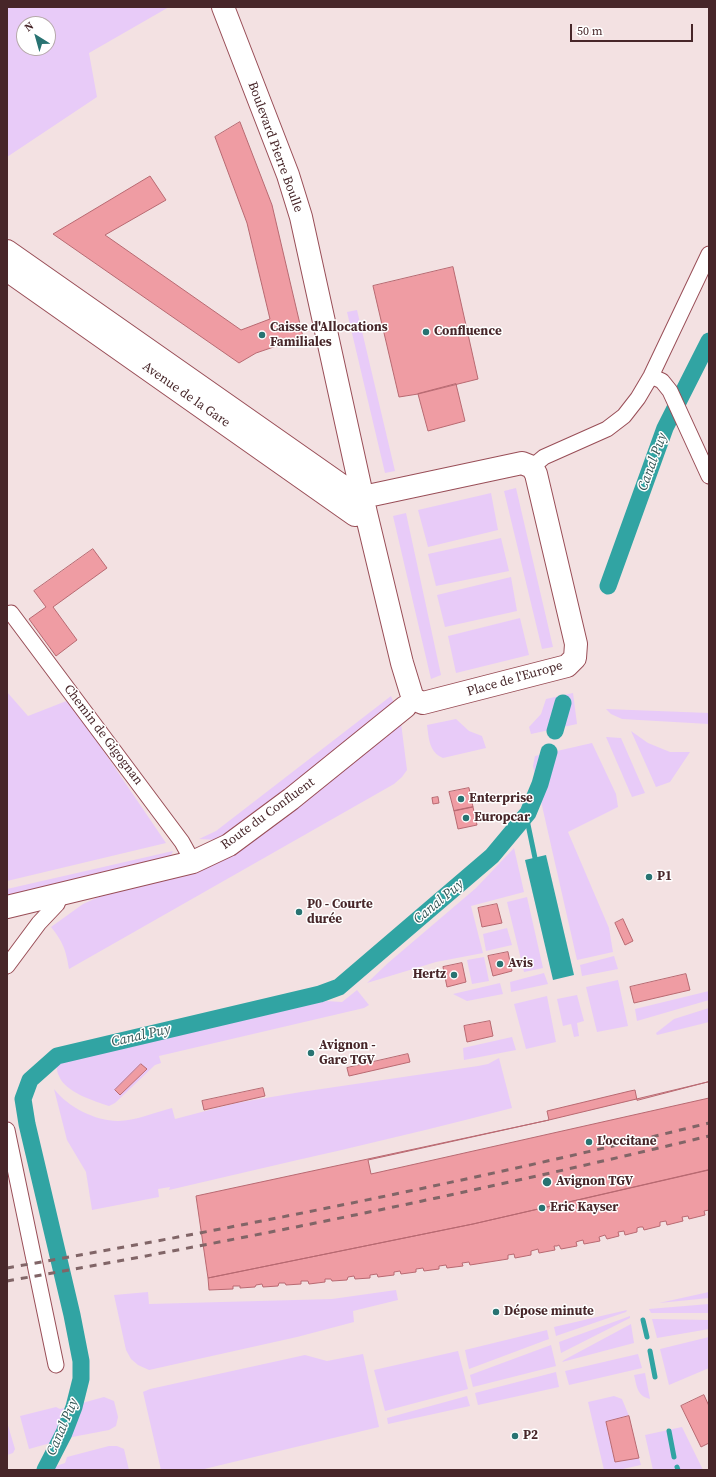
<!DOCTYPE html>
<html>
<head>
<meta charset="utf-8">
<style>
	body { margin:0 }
	#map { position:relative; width:716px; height:1477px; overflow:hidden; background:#f3e1e2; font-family:"Source Serif 4",serif }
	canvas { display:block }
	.frame { position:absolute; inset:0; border:8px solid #472629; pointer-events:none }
	.north { position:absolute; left:16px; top:16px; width:40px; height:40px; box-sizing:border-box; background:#fff; border:1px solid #b5a8a9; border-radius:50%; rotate:323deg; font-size:11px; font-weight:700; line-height:16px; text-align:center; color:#472629 }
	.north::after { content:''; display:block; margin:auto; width:14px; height:18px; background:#287372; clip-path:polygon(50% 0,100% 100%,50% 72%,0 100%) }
	.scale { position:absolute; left:570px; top:24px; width:123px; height:18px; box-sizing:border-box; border:2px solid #472629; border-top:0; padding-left:5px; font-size:12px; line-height:14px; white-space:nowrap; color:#472629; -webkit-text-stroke:3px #fff; paint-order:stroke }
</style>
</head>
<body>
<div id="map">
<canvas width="716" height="1477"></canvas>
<div class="frame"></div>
<div class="north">N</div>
<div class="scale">50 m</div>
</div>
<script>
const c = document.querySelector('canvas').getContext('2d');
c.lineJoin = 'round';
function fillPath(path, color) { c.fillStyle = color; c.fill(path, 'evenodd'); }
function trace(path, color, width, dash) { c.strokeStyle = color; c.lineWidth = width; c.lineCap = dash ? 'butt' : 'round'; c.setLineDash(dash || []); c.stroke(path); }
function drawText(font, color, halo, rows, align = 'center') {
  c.font = font + ' "Source Serif 4",serif'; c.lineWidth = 3; c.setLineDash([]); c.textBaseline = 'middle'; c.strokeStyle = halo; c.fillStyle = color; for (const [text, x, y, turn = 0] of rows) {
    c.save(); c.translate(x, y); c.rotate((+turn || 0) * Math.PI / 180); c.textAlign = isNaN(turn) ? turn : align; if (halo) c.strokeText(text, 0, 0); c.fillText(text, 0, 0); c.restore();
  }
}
fillPath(new Path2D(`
	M7 7H169L89 53 97 97 7 157ZM24 24H48V48H24Z
	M357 310 395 471 385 473 347 312Z
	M516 488 553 647 542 649 504 491Z
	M491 493 498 530 428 547 418 510Z
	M406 513 441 675 431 679 393 516Z
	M501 538 509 571 436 586 428 554Z
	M511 577 517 611 445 627 437 595Z
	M520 618 529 655 456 673 448 636Z
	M7 692 28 716 69 700 166 843 7 881Z
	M573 693 577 724 531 734 529 727 541 714 546 699Z
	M391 696 393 701 392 706 384 713 226 836 219 840 199 839 216 831Z
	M606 709 709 713V724L622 719 611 714Z
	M456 719 469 731 482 736 486 748 443 758C429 752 429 739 427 725Z
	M401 723 407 770 402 777 394 784 69 969C66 950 63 942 51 927L83 904 112 891 190 872Z
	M631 731 648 743 670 752H690L670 782 656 787Z
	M606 737 621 738 645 793 632 797Z
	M592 743 616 794 618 807 568 832 609 928 613 952 577 960 533 766 535 756Z
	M514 848 524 892 471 906 483 953 436 962 367 983 388 963 476 888Z
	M173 851 171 855 165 860 7 899V889Z
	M527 897 543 968 524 972 507 902Z
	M507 928 512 945 486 951 483 934Z
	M614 956 618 969 582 976 580 965Z
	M484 957 489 981 472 984 467 960Z
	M544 973 548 984 511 992 510 982Z
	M618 980 628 1026 597 1032 586 987Z
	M500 983 503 994 467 1001 453 994Z
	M357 990 369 1005 364 1008 159 1056 161 1063 155 1065 115 1103 109 1106C94 1101 65 1092 59 1076 57 1073 57 1068 56 1064L326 1001 342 1002Z
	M709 991V1000L637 1021 635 1009Z
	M577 995 584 1021 577 1023 579 1036 574 1037 571 1024 563 1026 557 999Z
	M547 996 556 1042 526 1049 514 1004Z
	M709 1008V1022L657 1035 656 1033 674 1019Z
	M512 1037 516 1050 464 1060 463 1048Z
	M499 1058 512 1108C398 1138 283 1163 169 1190L170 1187 158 1189 159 1197 92 1210 86 1172 67 1140 54 1089C68 1107 95 1121 118 1121 135 1121 156 1112 172 1108L175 1119 236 1103 301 1092 478 1066 488 1064Z
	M396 1290 398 1300 353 1311 354 1322 297 1337 149 1370 138 1365 131 1359 126 1350 114 1295 148 1292 149 1304 332 1299Z
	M709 1292V1298L659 1303Z
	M709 1304V1313H651L649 1309Z
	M627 1310 626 1312 556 1336 554 1327Z
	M630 1316V1318L561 1353 559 1342Z
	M652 1319 709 1320V1329L657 1338Z
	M631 1324 634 1343 562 1362 564 1360Z
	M547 1330 549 1339 469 1369 465 1350Z
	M709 1337V1368L669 1385 660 1349Z
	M551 1345 556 1366 473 1387 470 1375Z
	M458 1351 468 1389 385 1411 374 1370Z
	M363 1354 379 1427 200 1470H161L143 1392 150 1389 305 1355 327 1361Z
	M638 1354 642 1368 569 1385 565 1371Z
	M556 1372 559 1387 478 1405 475 1393Z
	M645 1373 650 1399C637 1396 637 1387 634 1375Z
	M467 1396 470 1406 388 1424 387 1418Z
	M614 1396 622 1399 629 1416 606 1422 615 1462 639 1458 641 1465 618 1470H604L588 1402Z
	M104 1397 114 1401 118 1417 116 1426 109 1430 67 1438 82 1403Z
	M56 1407 60 1409 71 1407 54 1442 29 1449 20 1416Z
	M7 1422 15 1449 13 1453 7 1455Z
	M682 1427 703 1470H653L645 1435Z
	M109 1446H117L124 1449 129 1470H49L50 1468 65 1463 67 1457Z`), '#e8cbf8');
fillPath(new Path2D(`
	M546 855 574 975 553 980 525 860Z`), '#31a4a3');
trace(new Path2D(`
	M526 815 535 858
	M643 1320 647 1337
	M650 1351 655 1377
	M669 1431 674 1457
	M677 1467 678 1470`), '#31a4a3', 5);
trace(new Path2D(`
	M608 586 665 428 709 341
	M555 731 563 703
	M45 1470 64 1433 74 1407 81 1379V1361L72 1315 27 1124 23 1099 30 1080 57 1056 320 994 339 987 492 856 528 813 540 784 549 752`), '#31a4a3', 17);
const building = new Path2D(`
	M240 122 272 205 303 337 256 353 239 363 53 234 150 176 166 200 105 235 241 330 270 319 247 223 215 137Z
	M453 267 478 379 418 394 399 397 373 286Z
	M456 384 465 421 428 431 418 394Z
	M93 549 107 568 53 607 77 640 56 656 29 619 46 607 34 591Z
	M469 788 473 807 454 811 449 792Z
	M438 797 439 803 433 804 432 798Z
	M473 807 477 825 458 829 454 811Z
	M497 904 502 923 482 927 478 908Z
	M623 919 633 941 625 945 615 923Z
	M508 952 512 971 493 976 488 956Z
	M462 963 466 982 447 987 443 967Z
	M686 974 690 990 634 1003 630 987Z
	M490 1021 493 1036 467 1042 464 1026Z
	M408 1054 410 1062 349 1076 347 1068Z
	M141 1064 147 1069 120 1095 115 1090Z
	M709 1082V1170L473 1224 208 1278 196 1196 549 1120 547 1111 630 1091 635 1090 637 1100Z
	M709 1082V1098L371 1174 368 1160 549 1120Z
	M263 1088 265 1096 204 1110 202 1101Z
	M709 1170V1210L704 1211 705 1215 689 1219 688 1216 682 1217 683 1221 667 1225 666 1221 660 1222V1226L644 1230 643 1227H640L637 1228V1232L625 1235 624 1231 618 1232 619 1236 607 1239 605 1235 599 1237 600 1241 584 1244 583 1240 579 1241 576 1242 577 1246 561 1249 559 1245 557 1246H554L555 1250 539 1253 538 1249 531 1251V1255L515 1258 514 1254 508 1255V1259L470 1265 469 1262 462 1263 463 1266 447 1268 446 1265 439 1266V1269L424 1271 423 1268 416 1269V1272L401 1274 400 1271 394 1272V1275L378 1277 377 1274 370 1275V1278L355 1279 354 1276 348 1277 347 1280 332 1281 331 1279H325V1282L309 1284 308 1281H301V1284L286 1285 285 1283H279L278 1286 263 1287 262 1284 256 1285 255 1287 240 1288V1286H233V1289L209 1290 208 1278 473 1224Z
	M704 1395 709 1406V1443L701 1447 681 1406Z
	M629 1416 639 1458 615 1462 606 1422Z`);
fillPath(building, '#ef9ca3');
trace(building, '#b86971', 1);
const street = new Path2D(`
	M651 376 662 381 670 391 709 476
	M532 467 544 457 607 429 624 416 638 398 651 376 709 254
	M7 614 11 613 182 842 193 862
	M7 966 39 923 57 904 61 894
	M7 1130 56 1365`);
const secondary = new Path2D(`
	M223 7 288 175 301 217 366 513 402 663 413 699 423 703 567 666 575 658 576 644 536 474 532 467 522 463 363 497
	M7 251 351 492 363 497
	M7 270 355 515 366 513
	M7 907 193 862 229 845 291 799 405 707`);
trace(street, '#994e57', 17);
trace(secondary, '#994e57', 24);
trace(street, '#fff', 15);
trace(secondary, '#fff', 22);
trace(new Path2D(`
	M7 1268C242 1227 477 1180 709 1123
	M7 1281C242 1240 477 1192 709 1136`), '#816567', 3, [7, 7]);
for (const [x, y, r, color] of [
	[426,332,4,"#287372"],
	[262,335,4,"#287372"],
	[461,799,4,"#287372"],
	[466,818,4,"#287372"],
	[649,877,4,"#287372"],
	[299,912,4,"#287372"],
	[500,964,4,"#287372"],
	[454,975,4,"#287372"],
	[311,1053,4,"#287372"],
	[589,1142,4,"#287372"],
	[547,1182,5,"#287372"],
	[542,1208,4,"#287372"],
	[496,1312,4,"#287372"],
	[515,1436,4,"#287372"]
]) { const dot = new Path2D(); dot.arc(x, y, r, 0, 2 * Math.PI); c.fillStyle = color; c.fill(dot); trace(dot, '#fff', 1.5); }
drawText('13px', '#472629', '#fff', [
	["Boulevard Pierre Boulle",275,147,70],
	["Avenue de la Gare",186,395,35],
	["Place de l'Europe",515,679,-16],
	["Chemin de Gigognan",103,735,53],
	["Route du Confluent",268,814,-36]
]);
drawText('bold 13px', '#472629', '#fff', [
	["Caisse d'Allocations",270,328],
	["Familiales",270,343],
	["Confluence",434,332],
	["Enterprise",469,799],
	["Europcar",474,818],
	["P1",657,877],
	["P0 - Courte",307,905],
	["durée",307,920],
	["Avis",508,964],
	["Hertz",446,975,"right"],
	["Avignon -",319,1046],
	["Gare TGV",319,1061],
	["L'occitane",597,1142],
	["Avignon TGV",556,1182],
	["Eric Kayser",550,1208],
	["Dépose minute",504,1312],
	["P2",523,1436]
], 'left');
drawText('italic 14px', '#345655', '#fff', [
	["Canal Puy",653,462,-70],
	["Canal Puy",439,902,-40],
	["Canal Puy",141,1036,-13],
	["Canal Puy",63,1427,-67]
]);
</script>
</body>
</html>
